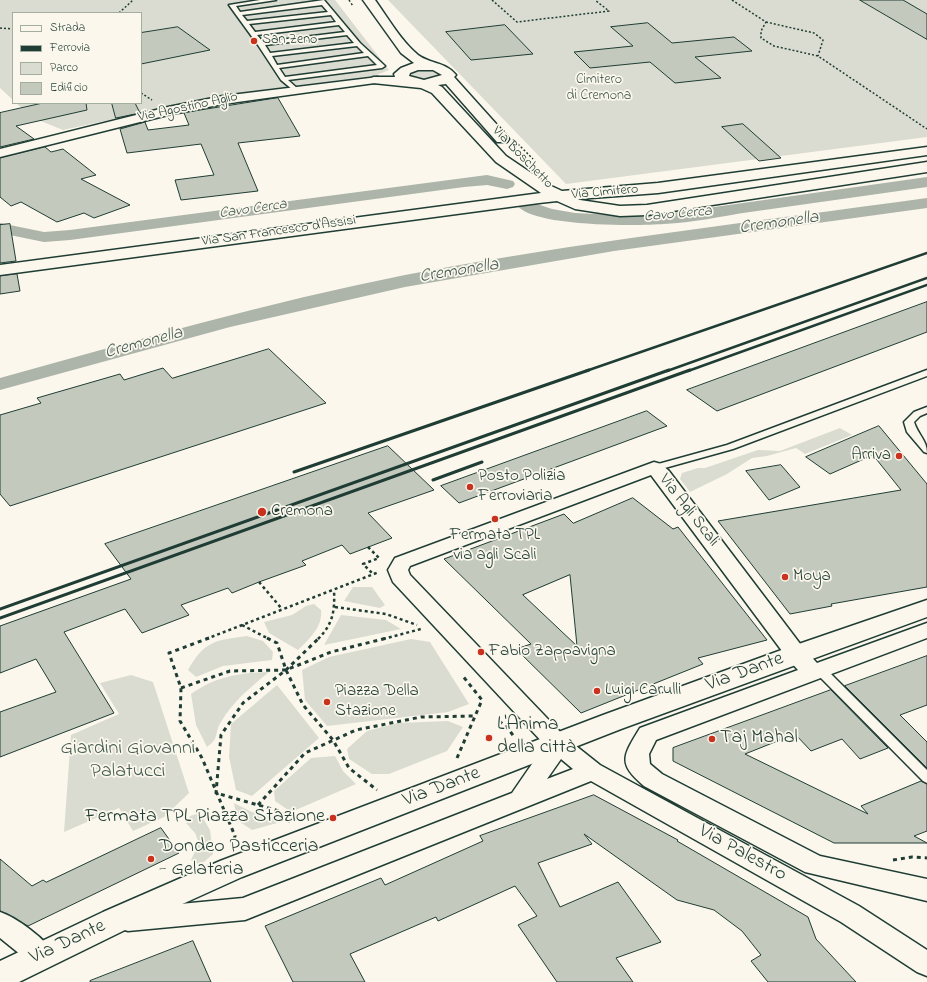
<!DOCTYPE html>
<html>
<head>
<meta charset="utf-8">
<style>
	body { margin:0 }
	#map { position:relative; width:927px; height:982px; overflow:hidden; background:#fbf7ec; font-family:"Indie Flower",sans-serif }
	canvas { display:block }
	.legend { position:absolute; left:12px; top:12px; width:130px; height:92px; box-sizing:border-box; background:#fbf7ec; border:1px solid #a3ada2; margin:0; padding:5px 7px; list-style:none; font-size:12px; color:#1f3d34 }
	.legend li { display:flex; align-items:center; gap:8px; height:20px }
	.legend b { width:20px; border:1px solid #a3ada2 }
</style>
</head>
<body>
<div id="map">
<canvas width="927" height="982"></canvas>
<ul class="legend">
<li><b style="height:5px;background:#fbf7ec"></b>Strada</li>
<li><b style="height:5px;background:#1f3d34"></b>Ferrovia</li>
<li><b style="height:11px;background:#dbdcd1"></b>Parco</li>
<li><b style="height:11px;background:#c4c9be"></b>Edificio</li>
</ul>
</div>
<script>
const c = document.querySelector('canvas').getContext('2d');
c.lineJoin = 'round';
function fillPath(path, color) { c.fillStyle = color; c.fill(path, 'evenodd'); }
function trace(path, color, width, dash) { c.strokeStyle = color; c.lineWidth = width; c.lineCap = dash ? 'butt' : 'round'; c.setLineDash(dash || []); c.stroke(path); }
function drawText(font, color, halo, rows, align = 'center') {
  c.font = font + ' "Indie Flower",sans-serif'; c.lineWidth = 3.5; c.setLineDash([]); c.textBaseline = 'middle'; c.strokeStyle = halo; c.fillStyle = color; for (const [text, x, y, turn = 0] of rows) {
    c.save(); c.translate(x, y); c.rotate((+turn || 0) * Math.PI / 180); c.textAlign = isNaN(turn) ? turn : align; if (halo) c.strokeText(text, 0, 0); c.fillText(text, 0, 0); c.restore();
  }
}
fillPath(new Path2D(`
	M0 0H335L389 70 374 76 269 89 160 109 63 130 31 117 16 103H141V13H13V100L0 88Z
	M388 0H927V137L566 184Z
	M418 70H434L442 75 441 77 424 81 409 76 410 72Z
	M840 428 852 435 805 454 796 448 767 456 752 458 727 474 690 492 680 479 682 473 698 468H705L758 450 780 451Z
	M353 587H372L385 605 380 608 344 601Z
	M314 604 321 610C323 627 309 639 298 650L269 633 264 622 292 615 306 606Z
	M341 615 386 620 401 629 324 645Z
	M247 636 263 641 273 652 272 660 223 666 196 677 188 670C204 641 216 640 247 636Z
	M411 639 430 642 469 704 448 712 327 726 305 700 302 670 329 657Z
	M269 672C251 687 233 701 221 722 214 733 220 738 207 747L196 725 191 694C217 676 238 673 269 672Z
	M131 675 153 682 189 793 164 817 133 831 119 808 64 832 71 735 119 714 100 683Z
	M277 685 319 738 252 796 236 790 229 757 231 724Z
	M448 721 463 727 447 751 389 774H372L349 759 347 749 367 731 398 723Z
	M335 756 343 771 356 784 291 812 275 801 274 791 311 758Z
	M234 803 252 812 277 817V823L252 830 237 820Z
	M200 813 210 830 213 854 204 862 196 864 191 860 199 843 195 833 186 823 190 816Z`), '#dbdcd1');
fillPath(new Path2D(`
	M487 175 513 181 515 184 513 187 507 189 487 185 464 187 70 240 44 242 0 233V223L44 232 70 230Z
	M927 177V187C868 195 809 204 750 212 722 216 692 223 664 224 636 226 532 227 517 205L519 201 525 200 552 209 575 213 617 215 665 214Z
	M927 198V208L614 251 405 287 230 327 0 390V378C134 341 269 302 405 275 578 242 753 222 927 198Z`), '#adb4aa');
const building = new Path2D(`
	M860 0H903L927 14V39Z
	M648 23 672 43 734 37 752 51 695 57 721 78 675 83 650 62 590 68 574 52 633 46 611 27Z
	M505 25 533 54 471 60 446 32Z
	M178 27 210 50 141 64V33Z
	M278 98 300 136 238 143 258 191 181 200 175 180 214 175 201 144 127 153 120 129 145 122 148 130 189 125 184 113Z
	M43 103H86L87 110 16 126 34 139 0 147V113Z
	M112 103H135L140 113 116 118Z
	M743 124 781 158 759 161 722 127Z
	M45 147 51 152 63 149 96 175 81 179 130 205 94 218 84 213 57 222 21 202 11 206 0 197V158Z
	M10 224 16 261 0 263V225Z
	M17 274 20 291 0 294V276Z
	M927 302V332L717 411 687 390Z
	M269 349 326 403 10 506 0 494V415L41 403 37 398 120 374 124 380 163 368 172 378Z
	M647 411 667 426 459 503 441 486Z
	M879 426 927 484V587L831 604 832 606 790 614 718 521 901 490 873 455 830 474 806 457Z
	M388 446 434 490 368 513 392 538 350 554 342 545 302 561 306 565 259 582 232 593 228 588 181 605 189 615 142 633 125 609 64 632 114 713 0 757V712L56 692 36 659 0 673V626L131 579 105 544Z
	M781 465 800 487 769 500 746 471Z
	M633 498 673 529 678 527 767 640 698 658 703 664 581 713 516 649 531 644 444 559 564 514 573 523ZM570 575 577 646 523 595Z
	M927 656V705L900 715 927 742V768L845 686Z
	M831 690 888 748 860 759 842 739 811 751 795 734 745 754 868 814 861 806 921 781 927 784V831L914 836 927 843H834L673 761V748Z
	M594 795 678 840 677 841 808 917 816 939 856 982H768L751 961 761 955 742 931 714 910 677 900 584 834 592 844 538 863 560 907 618 882 661 942 616 958 633 982H557L518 925 537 916 515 886 438 921 436 917 350 954 365 982H293L265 926 381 878 385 885 483 841 480 836Z
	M161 828 179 853 28 926 0 911V859L32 886 43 880 46 882Z
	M193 941 211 982H90V981Z`);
fillPath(building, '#c4c9be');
trace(building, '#1f3d34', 1);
const lane = new Path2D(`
	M260 0H276L236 6 240 12 324 0 360 43 385 66 382 68 288 80 298 89 293 90 281 80 258 45 229 5ZM322 5 328 12 247 21 242 15ZM331 15 336 22 255 32 249 24ZM339 25 345 32 263 42 257 35ZM347 35 354 43 270 53 265 45ZM357 46 364 53 277 65 272 56ZM368 56 377 65 285 77 279 68Z
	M927 370V376L733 449 654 471 649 468 651 466 727 445Z
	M927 407V413L920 416 914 422C918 435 927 440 927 453L924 452 907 432 904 422 914 412Z
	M819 665 823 666 927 770V783L923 781 815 672 813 669 815 666Z`);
const street = new Path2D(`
	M378 77 384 80 382 82 223 104 168 115 0 157V149L168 107 223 96Z
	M654 462 661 464 669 471 804 649 817 663 927 623V638L656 740 649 754 650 764 662 774 820 856 927 879V901L805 872 644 786C617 763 623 756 640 728L798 670 788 659 651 475 410 566 408 570 410 575 566 738 600 765 859 906 927 950V976L917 972 841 922 591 781 245 920 128 931 119 928 115 920 119 912 128 909 243 898 512 793 545 745 393 582 388 570 395 558ZM561 759 573 769 547 779Z
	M0 912C16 917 47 940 55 955L51 963 41 967 31 963 0 938Z`);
const secondary = new Path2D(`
	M363 0H375C388 18 401 41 418 55 430 64 446 62 456 75L454 77 507 136 509 139 507 142H497L446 84 438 85 442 87 506 156 549 185 562 191 658 183 927 147V155L658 193 578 199 580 200 620 206 647 205 927 162V172L647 215 620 216 575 209 557 201 539 203 0 275V265L541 193 496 162 432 93 421 88 373 83 371 80 373 77H395L394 74 401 68 414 63 401 53ZM418 70H433L442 75 424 80 409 76 410 73Z
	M927 600V617L621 729 242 877 125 930 19 982H0V961L103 912 220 861 603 715 787 648Z`);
trace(lane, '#1f3d34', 3);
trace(street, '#1f3d34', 3);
trace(secondary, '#1f3d34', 3);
trace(new Path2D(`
	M349 0 353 6
	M492 0 517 22 609 11 595 0
	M732 0 766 22 761 31V38L774 46 818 56 927 129
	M119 13 133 0
	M766 22 814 33 823 40 818 56
	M0 28 13 29
	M141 93 152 100
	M518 144 533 159`), '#1f3d34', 1.5, [2, 2]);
trace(new Path2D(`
	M368 547 379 558 363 564 373 574
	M259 582 282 609
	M335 607 386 614 417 625
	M242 625 269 639
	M206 639 379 572
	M318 639C333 624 335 611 334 590
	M383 639 421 629`), '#1f3d34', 2.5, [3, 3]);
trace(new Path2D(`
	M209 638 169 653 181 688 180 721 202 758 235 836 232 845
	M267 638 277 643 286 670 303 705 333 740 349 768 377 790
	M181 688 230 671 286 670 331 652 387 638
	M499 721 507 727 515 738
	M457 758 482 700 462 675
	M258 805 305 753 356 730 421 717 474 716
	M290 822 279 811 216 793 221 735 243 703 286 670 319 638
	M893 860 912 857 927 858`), '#1f3d34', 3, [4, 4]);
fillPath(lane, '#fbf7ec');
fillPath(street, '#fbf7ec');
fillPath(secondary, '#fbf7ec');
trace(new Path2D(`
	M586 371 927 253
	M667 371 927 278
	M688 371 927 285`), '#1f3d34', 2.5);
trace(new Path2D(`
	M294 472 589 370
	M433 480 482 462
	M0 609 669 370
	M0 618 690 370`), '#1f3d34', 3);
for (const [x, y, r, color] of [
	[254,41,4,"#c8321e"],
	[899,456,4,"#c8321e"],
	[470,487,4,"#c8321e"],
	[262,512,5,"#c8321e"],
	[495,519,4,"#c8321e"],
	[785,577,4,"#c8321e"],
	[481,652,4,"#c8321e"],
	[597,691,4,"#c8321e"],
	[327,702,4,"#c8321e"],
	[489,738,4,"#c8321e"],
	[712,739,4,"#c8321e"],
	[333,818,4,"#c8321e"],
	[151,859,4,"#c8321e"]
]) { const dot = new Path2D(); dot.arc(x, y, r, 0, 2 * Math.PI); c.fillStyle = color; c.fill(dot); trace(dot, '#fbf7ec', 1.5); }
drawText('14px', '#1f3d34', '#fbf7ec', [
	["San Zeno",262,41]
], 'left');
drawText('14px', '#455d53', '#fbf7ec', [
	["Cimitero",599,81],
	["di Cremona",599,97]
]);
drawText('14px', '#1f3d34', '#fbf7ec', [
	["Via Agostino Aglio",188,108,-12],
	["Via Boschetto",522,158,46],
	["Via Cimitero",605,193,-5],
	["Via San Francesco d'Assisi",279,232,-8]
]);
drawText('italic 15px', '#425b52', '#fbf7ec', [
	["Cavo Cerca",253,210,-8],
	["Cavo Cerca",678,215,-5]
]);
drawText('17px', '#1f3d34', '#fbf7ec', [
	["Arriva",891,456,"right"],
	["Posto Polizia",478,477],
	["Ferroviaria",478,497],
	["Cremona",271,512],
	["Fermata TPL",495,536,"center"],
	["via agli Scali",495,556,"center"],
	["Moya",793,577],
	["Fabio Zappavigna",489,652],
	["Luigi Carulli",605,691],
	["Piazza Della",335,692],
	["Stazione",335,712]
], 'left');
drawText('17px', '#1f3d34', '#fbf7ec', [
	["Via Agli Scali",688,511,52]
]);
drawText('italic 18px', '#425b52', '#fbf7ec', [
	["Cremonella",779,224,-8],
	["Cremonella",459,272,-9],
	["Cremonella",144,344,-15]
]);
drawText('20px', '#1f3d34', '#fbf7ec', [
	["Via Dante",745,673,-20],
	["Via Dante",442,788,-21],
	["Via Palestro",742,854,29],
	["Via Dante",68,943,-25]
]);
drawText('20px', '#1f3d34', '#fbf7ec', [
	["L'Anima",497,726],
	["della città",497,749],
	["Taj Mahal",720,739],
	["Fermata TPL Piazza Stazione",325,818,"right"],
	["Dondeo Pasticceria",159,848],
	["- Gelateria",159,871]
], 'left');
drawText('20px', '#455d53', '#fbf7ec', [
	["Giardini Giovanni",128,750],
	["Palatucci",128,773]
]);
</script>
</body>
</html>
